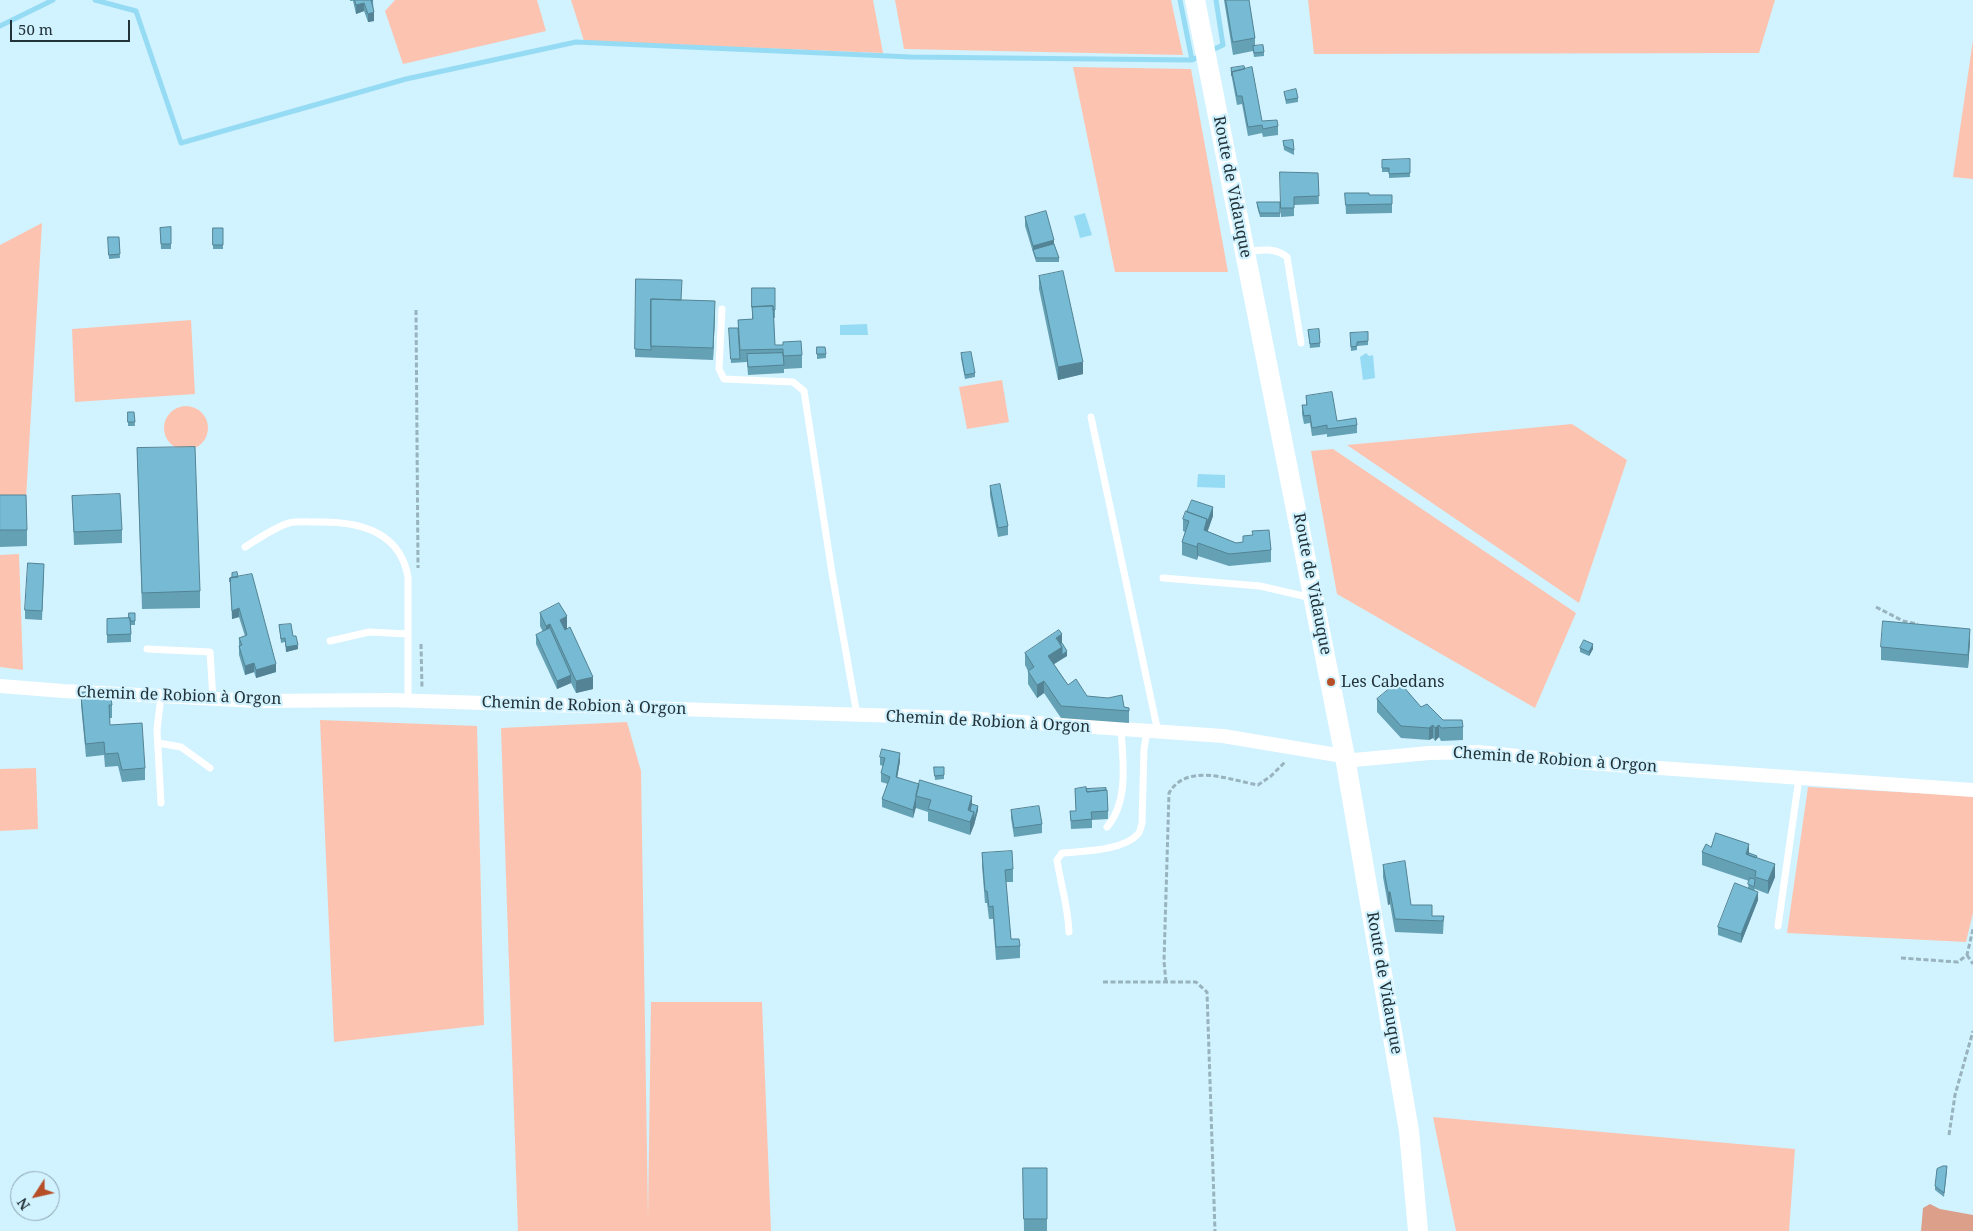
<!DOCTYPE html>
<html>
<head>
<meta charset="utf-8">
<style>
	body { margin:0 }
	#map { position:relative; width:1973px; height:1231px; overflow:hidden; background:#d1f2ff; font-family:"Noto Serif",serif }
	canvas { display:block }
	.north { position:absolute; left:10px; top:1171px; width:50px; height:50px; box-sizing:border-box; background:#d1f2ff; border:1px solid #8ba5af; border-radius:50%; rotate:235deg; font-size:14px; font-weight:700; line-height:20px; text-align:center; color:#223238 }
	.north::after { content:''; display:block; margin:auto; width:18px; height:22px; background:#b64f27; clip-path:polygon(50% 0,100% 100%,50% 72%,0 100%) }
	.scale { position:absolute; left:10px; top:20px; width:120px; height:22px; box-sizing:border-box; border:2px solid #223238; border-top:0; padding-left:6px; font-size:15px; line-height:18px; white-space:nowrap; color:#223238; -webkit-text-stroke:4px #d1f2ff; paint-order:stroke }
</style>
</head>
<body>
<div id="map">
<canvas width="1973" height="1231"></canvas>
<div class="north">N</div>
<div class="scale">50 m</div>
</div>
<script>
const c = document.querySelector('canvas').getContext('2d');
c.lineJoin = 'round';
function fillPath(path, color) { c.fillStyle = color; c.fill(path, 'evenodd'); }
function trace(path, color, width, dash) { c.strokeStyle = color; c.lineWidth = width; c.lineCap = dash ? 'butt' : 'round'; c.setLineDash(dash || []); c.stroke(path); }
function drawText(font, color, halo, rows, align = 'center') {
  c.font = font + ' "Noto Serif",serif'; c.lineWidth = 4.5; c.setLineDash([]); c.textBaseline = 'middle'; c.strokeStyle = halo; c.fillStyle = color; for (const [text, x, y, turn = 0] of rows) {
    c.save(); c.translate(x, y); c.rotate((+turn || 0) * Math.PI / 180); c.textAlign = isNaN(turn) ? turn : align; if (halo) c.strokeText(text, 0, 0); c.fillText(text, 0, 0); c.restore();
  }
}
fillPath(new Path2D(`
	M395 0H537L546 31 403 64 385 11Z
	M571 0H873L883 53 584 41Z
	M895 0H1171L1183 55 904 49Z
	M1308 0H1775L1759 53 1314 54Z
	M1973 40V179L1953 177Z
	M1073 67 1191 69 1228 272H1115Z
	M42 223 26 499 0 500V245Z
	M191 320 195 394 75 402 72 329Z
	M1002 380 1009 422 967 429 959 387Z
	M164 428a22 22 0 1 1 44 0a22 22 0 1 1-44 0Z
	M1572 424 1627 460 1579 603 1347 445Z
	M1333 449 1576 613 1535 708 1337 594 1311 451Z
	M19 554 23 670 0 667V555Z
	M320 720 477 726 484 1025 334 1042Z
	M627 722 641 771 648 1217 651 1002H762L771 1231H518L501 728Z
	M36 768 38 829 0 831V769Z
	M1808 787 1973 796V913L1966 942 1787 933Z
	M1433 1117 1795 1149 1789 1231H1456Z`), '#fcc4b0');
fillPath(new Path2D(`
	M1930 1204 1940 1209 1973 1215V1231H1921L1923 1208Z`), '#db9f8a');
fillPath(new Path2D(`
	M1085 213 1092 235 1080 238 1074 216Z
	M867 324 868 335H840V325Z
	M1366 353 1369 356 1373 355 1375 378 1363 380 1360 357Z
	M1198 474 1225 475V488L1197 487Z`), '#96dbf4');
trace(new Path2D(`
	M95 0 136 11 181 143 406 79 576 42 911 57 1192 60 1200 56
	M1180 0 1192 60
	M0 26 53 0
	M1210 51 1223 45 1216 0`), '#96dbf4', 5);
trace(new Path2D(`
	M416 310 418 568
	M1876 607 1903 621 1918 624
	M421 644 422 688
	M1967 955 1973 964
	M1901 958 1958 962 1967 955 1973 929
	M1103 982H1196L1207 992 1215 1231
	M1166 982 1164 961 1169 793C1187 762 1230 780 1258 785L1271 776 1286 761
	M1949 1135 1955 1095 1973 1031`), '#98b3be', 3, [5, 2.5]);
trace(new Path2D(`
	M1246 252C1261 250 1274 247 1287 257L1301 343
	M722 309 719 369 724 379 793 382 804 391 832 573 857 715
	M1091 417 1158 732
	M245 547C256 540 277 526 289 523 297 521 308 522 316 522 357 521 400 530 408 577V700
	M1163 578 1260 586 1312 598
	M330 641 369 632 408 634
	M147 649 210 652 213 699
	M158 743 181 747 210 768
	M161 803 157 730 161 696
	M1107 827C1129 801 1123 762 1121 729
	M1778 926 1799 778
	M1069 932C1068 906 1061 886 1057 860L1062 853C1083 851 1123 851 1138 834 1140 832 1141 827 1142 823L1144 749 1147 731`), '#fff', 7);
trace(new Path2D(`
	M0 686 63 691 257 701 389 700 964 718 1223 736 1337 755 1354 760 1429 753 1478 752 1588 763 1973 790`), '#fff', 14);
trace(new Path2D(`
	M1195 0 1345 757 1409 1131 1418 1231`), '#fff', 20);
fillPath(new Path2D(`
	M350 0H373L374 21 368 22 364 11 356 14 353 1H350Z
	M1224 0H1249L1255 38V46L1264 52V56L1254 57 1253 51 1233 55Z
	M1231 68 1262 121 1278 126V135L1263 137 1262 133 1248 136 1242 104 1237 105 1231 73Z
	M1284 92 1298 98V102L1286 104Z
	M1283 141 1294 150V155L1284 150Z
	M1382 160 1410 173V177L1389 178V172H1382Z
	M1318 173 1319 204 1294 205V216L1281 217 1280 206V217H1260L1257 206V202H1280Z
	M1345 193 1392 204V213L1346 214Z
	M1025 217 1054 244 1059 258V262H1036L1025 226Z
	M171 227V249H161L160 228Z
	M213 228H223V249H213Z
	M108 237H119L120 258 109 259Z
	M1039 276 1083 374 1058 380 1039 289Z
	M636 279 681 300 715 313 713 360 635 357Z
	M752 288H775V318H774L775 345 802 355V368L784 369V373L748 375 747 362 731 363 729 328H738V320L752 319Z
	M1308 330 1320 343V347L1310 348Z
	M1368 332V345L1357 346V350L1351 351 1350 337Z
	M817 347 826 354V358L817 359Z
	M961 353 975 373V377L965 379 961 358Z
	M1306 396 1337 421 1357 425V433L1327 437V434L1312 436 1310 423 1304 424 1302 414V405H1306Z
	M128 412H134L135 426H128Z
	M137 448 200 591V608L142 609Z
	M990 486 1008 526V535L998 537 990 495Z
	M0 495 27 530V546L0 547Z
	M72 496 122 530V543L74 545Z
	M1213 516 1207 531 1236 543 1243 542V536L1271 550V562L1229 566 1198 556 1197 560 1182 555V542L1185 532 1183 531V519Z
	M44 572 42 620 25 619V610Z
	M232 573 238 577 276 672 256 678 254 672 245 675 239 655V638L245 636 239 617 232 619 230 578 232 577Z
	M135 613V625H131V642L107 643V619L129 618Z
	M540 613 567 629 593 689 576 693 571 683 557 689 536 644V635L543 632 540 626Z
	M279 625 293 636 298 649 286 652 285 642 281 643Z
	M1970 641 1968 668 1881 660V647Z
	M1062 643 1067 656 1054 664 1068 685 1087 696 1129 708V723L1061 718 1044 693 1037 698 1028 684V671L1025 665V653Z
	M1580 648 1593 649 1589 656 1580 652Z
	M1398 689 1421 707 1443 720 1463 727V740L1441 741 1439 737 1435 741 1433 738 1429 740 1401 738 1377 712V699Z
	M81 692 112 705V718H110V725L145 768V780L122 782 118 766 105 767 104 755 86 757 81 705Z
	M880 757 900 761 897 777 972 804 978 810 974 825 970 835 928 821V812L916 808V807L913 818 882 807V799L888 784 881 782V773L883 766 880 765Z
	M934 767 944 775V779L935 780Z
	M1075 789H1086L1108 811V819L1092 820V828L1071 829 1070 811H1076Z
	M1011 810 1042 824V833L1014 837 1011 818Z
	M1712 846 1749 853 1757 858 1775 877 1768 894 1755 889 1754 890 1758 900 1741 943 1718 935V927L1748 888 1749 881 1702 865V852Z
	M982 853 1013 869V882H1006L1011 939 1020 946V958L996 960 993 919H989L987 903H985L982 866Z
	M1383 865 1411 905 1432 916H1444L1443 934 1395 932 1390 904 1388 905 1383 877Z
	M1023 1168H1047V1231H1024Z
	M1947 1171 1944 1197 1935 1190V1186Z`), '#65a1b5');
fillPath(new Path2D(`
	M364 3V11L356 14V5Z
	M374 12V21L368 22V14Z
	M1054 240V248L1033 250V246Z
	M715 301V313L713 360V348Z
	M1083 362V374L1058 380V367Z
	M1213 507V516L1204 542V530L1207 519Z
	M1198 543V556L1197 560V547Z
	M239 608V617L232 619V611Z
	M567 616V629L560 633V620Z
	M550 624V637L546 638V626Z
	M1970 629V641L1968 668V655Z
	M1062 634V647L1056 638Z
	M1593 644V649L1589 656V652Z
	M298 645V649L286 652V647Z
	M1062 647V659L1048 668V656Z
	M1067 651V656L1062 659V655Z
	M254 663V672L245 675V666Z
	M276 664V672L256 678V670Z
	M571 675V683L557 689V681Z
	M593 677V689L576 693V681Z
	M1044 681V693L1037 698V685Z
	M1433 725V738L1429 740V728Z
	M1439 725V737L1435 741V728Z
	M900 753V761L896 785V777Z
	M972 796V808L969 819 968 810Z
	M916 799V807L913 818V810Z
	M978 806V810L974 825 970 835V822Z
	M1749 844V857L1746 854Z
	M1775 864V877L1768 894V881Z
	M1388 892H1390V904L1388 905Z
	M1758 892V900L1741 943V934Z`), '#538394');
const building = new Path2D(`
	M355 0H373H371L374 12 368 14 364 3 356 5Z
	M1226 0H1249L1255 38 1233 42Z
	M1263 45 1264 52 1254 53 1253 46Z
	M1244 66 1245 69 1232 72V76L1231 68Z
	M1252 67 1262 121 1277 120 1278 126 1263 129 1262 125 1248 127 1242 96H1237L1232 72Z
	M1296 89 1298 98 1286 100 1284 92Z
	M1293 140 1294 150 1284 146 1283 141Z
	M1410 159V173L1389 174V168H1382V160Z
	M1280 172 1318 173 1319 196 1294 197V208H1281Z
	M1345 193H1369V195H1392V204L1346 205Z
	M1257 202H1280V213H1260Z
	M1046 211 1054 240 1033 246 1025 217Z
	M171 227V244H161L160 228Z
	M213 228H223V245H213Z
	M108 237H119L120 254 109 255Z
	M1054 244 1059 258H1036L1033 250Z
	M1063 271 1083 362 1058 367 1039 276Z
	M636 279 682 280 681 300 651 299V350L635 349Z
	M752 288H775V310H773V306L752 307Z
	M651 299 715 301 713 348 651 346Z
	M773 306 775 345H783V342L801 341 802 355 783 356V349L740 350 738 320 753 319 752 307Z
	M729 328H738L740 359H731Z
	M1319 329 1320 343 1310 344 1308 330Z
	M1368 332V341L1357 342V346L1351 347 1350 333Z
	M817 347H825L826 354H817Z
	M971 352 975 373 965 375 961 353Z
	M783 353 784 365 748 367 747 354Z
	M1332 392 1337 421 1356 418 1357 425 1327 429V425L1312 428 1310 415 1304 416 1302 405H1307L1306 396Z
	M128 412H134L135 422H128Z
	M195 447 200 591 142 593 137 448Z
	M1000 484 1008 526 998 528 990 486Z
	M120 494 122 530 74 532 72 496Z
	M0 495H26L27 530H0Z
	M1192 500 1213 507 1207 523V519L1187 512Z
	M1186 511 1207 519 1204 530 1236 543 1243 542V536L1253 535 1252 531 1269 530 1271 550 1229 554 1198 543 1197 547 1182 542 1189 521 1183 519Z
	M28 563 44 564 42 611 25 610Z
	M237 572 238 577 230 578V582V578L232 577V573Z
	M252 574 276 664 256 670 254 663 245 666 239 646 242 645 239 638 247 635 239 608 232 611 230 578Z
	M559 603 567 616 560 620 565 630 570 627 593 677 576 681 550 624 546 626 540 613Z
	M129 613H135V621H130V618H129Z
	M130 618 131 634 107 635V619Z
	M1883 621 1970 629 1968 655 1881 647Z
	M291 624 293 636H296L298 645 286 647 285 638 281 639 279 625Z
	M550 628 571 675 557 681 536 635Z
	M1059 630 1062 634 1056 638 1062 647 1048 656 1068 685 1076 679 1087 696 1108 698 1122 695 1124 707 1129 708V711L1061 706 1044 681 1037 685 1028 671 1034 667 1025 653Z
	M1584 640 1593 644 1589 652 1580 648Z
	M1062 643 1067 651 1062 655V647L1060 644Z
	M1394 685 1398 689 1402 685 1421 707 1427 704 1443 720H1462L1463 727 1441 728 1439 725 1435 728 1433 725 1429 728 1401 726 1377 699Z
	M81 692H110L112 705H109L110 725 142 723 145 768 122 770 118 753 105 754 104 742 86 744Z
	M882 749 900 753 896 777 919 784 913 810 882 799 890 777 881 773 885 758 880 757Z
	M934 767H944V775L935 776Z
	M920 780 972 796 968 810 974 812 970 822 928 809 931 800 916 796Z
	M1086 787 1087 792 1107 790 1108 811 1091 812 1092 819 1071 821 1070 811H1076L1075 789Z
	M1106 788V790L1087 792 1086 789Z
	M972 804 978 806 974 821V812L970 811Z
	M1039 806 1042 824 1014 828 1011 810Z
	M1716 833 1749 844 1746 854 1775 864 1768 881 1755 877 1756 871 1702 852 1706 844 1711 847Z
	M1012 851 1013 869 1005 870 1011 939H1019L1020 946 996 947 993 906 989 907 987 891H985L982 853Z
	M1749 853 1757 856 1756 858 1748 855Z
	M1405 861 1411 905H1432V916H1444L1443 921 1395 919 1390 892H1388L1383 865Z
	M1750 878 1755 879 1754 887 1748 884Z
	M1735 883 1758 892 1741 934 1718 927Z
	M1943 1166H1947L1944 1193 1935 1186 1937 1169Z
	M1023 1168H1047V1219H1024Z`);
fillPath(building, '#76bbd3');
trace(building, '#538394', 1);
for (const [x, y, r, color] of [
	[1331,682,5,"#b64f27"]
]) { const dot = new Path2D(); dot.arc(x, y, r, 0, 2 * Math.PI); c.fillStyle = color; c.fill(dot); trace(dot, '#d1f2ff', 2); }
drawText('16px', '#223238', '#d1f2ff', [
	["Route de Vidauque",1232,187,79],
	["Route de Vidauque",1312,584,79],
	["Chemin de Robion à Orgon",179,696,2],
	["Chemin de Robion à Orgon",584,706,2],
	["Chemin de Robion à Orgon",988,722,3],
	["Chemin de Robion à Orgon",1555,760,4],
	["Route de Vidauque",1384,983,80]
]);
drawText('16px', '#223238', '#d1f2ff', [
	["Les Cabedans",1341,682]
], 'left');
</script>
</body>
</html>
